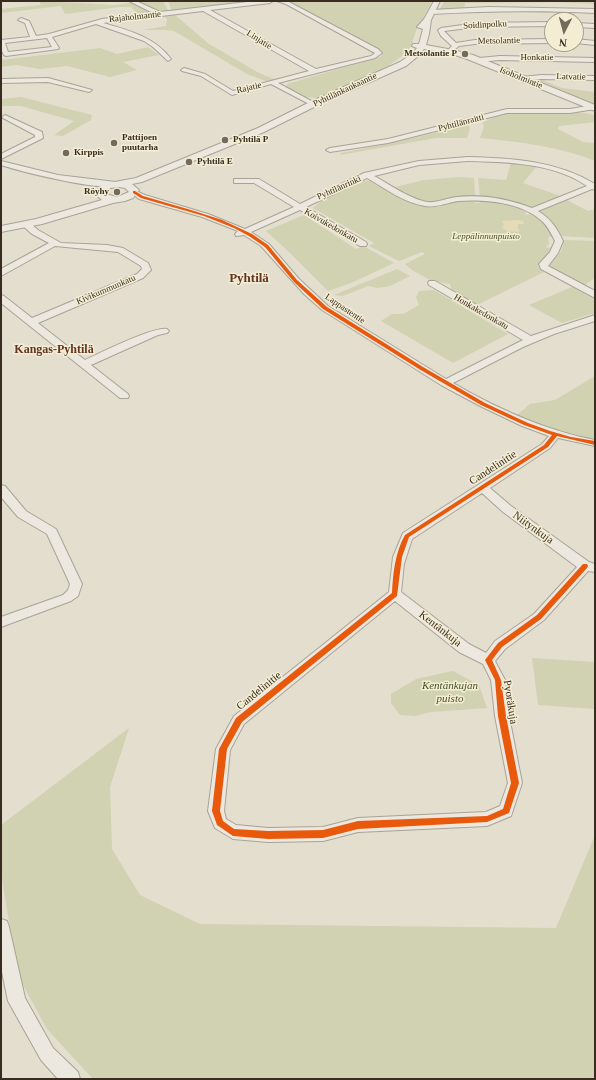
<!DOCTYPE html>
<meta charset="utf-8">
<style>
body{margin:0}
#map{position:relative;width:596px;height:1080px;overflow:hidden;background:#e3dece;font-family:"Times New Roman",serif}
canvas{display:block}
.frame{position:absolute;inset:0;border:2px solid #372c1f;pointer-events:none}
.north{position:absolute;left:544px;top:12px;width:40px;height:40px;box-sizing:border-box;background:#f4edd4;border:1px solid #a8a08c;border-radius:50%;rotate:186deg;font-size:11px;font-weight:700;line-height:16px;text-align:center;color:#372c1f}
.north::after{content:'';display:block;margin:auto;width:14px;height:18px;background:#736a5c;clip-path:polygon(50% 0,100% 100%,50% 72%,0 100%)}
</style>
<div id="map">
<canvas width="596" height="1080"></canvas>
<div class="frame"></div>
<div class="north">N</div>
</div>
<script>
const context = document.querySelector('canvas').getContext('2d');
context.lineJoin = 'round';
function fillPath(path, color) {
  context.fillStyle = color;
  context.fill(path, 'evenodd');
}
function strokePath(path, color, width, dash) {
  context.strokeStyle = color;
  context.lineWidth = width;
  context.lineCap = dash ? 'butt' : 'round';
  context.setLineDash(dash || []);
  context.stroke(path);
}
function write(font, color, halo, rows, align = 'center') {
  context.font = font + ' "Times New Roman",serif';
  context.lineWidth = 3;
  context.setLineDash([]);
  context.textBaseline = 'middle';
  context.strokeStyle = halo;
  context.fillStyle = color;
  for (const [text, x, y, turn = 0] of rows) {
    context.save();
    context.translate(x, y);
    context.rotate((+turn || 0) * Math.PI / 180);
    context.textAlign = isNaN(turn) ? turn : align;
    if (halo) context.strokeText(text, 0, 0);
    context.fillText(text, 0, 0);
    context.restore();
  }
}
fillPath(new Path2D(`
 M39,1L115,5L143,1H163L169,12L139,16L131,7H120L65,14L61,6L1,13V9L41,5Z
 M168,1H262L176,12L171,9Z
 M287,1H432L416,31L411,46L406,53L385,68L319,98L305,97L286,87L287,84L380,57L383,54L382,51Z
 M444,1H595V4L557,2L465,3L464,10L439,11Z
 M175,15L209,44L259,73L276,80L268,82L247,74L174,31L164,30H142L166,26L167,19L165,16Z
 M148,47L159,55L123,62L137,70L110,77L67,66L40,69L16,65L1,67V60L100,48L117,54Z
 M536,79L542,80L562,88L595,92V105Z
 M21,97L92,115L91,120L63,136L54,135L74,121L21,106H1V99Z
 M509,113C526,113 583,109 595,116V122L559,126L558,129L583,142L595,143V161C559,146 519,142 480,138L484,127L482,123L496,116Z
 M468,125L470,128L467,138H436L340,155L341,153L396,142Z
 M511,163L536,167L523,183L563,197L534,209L480,197L478,178L506,180Z
 M459,177L474,178L475,197L425,202L417,199L395,187L424,180Z
 M365,181H371C384,188 402,200 416,204C423,206 433,205 438,207L441,206L440,205L454,201L474,200L475,203H480L481,201C495,201 514,204 526,212L525,214L528,215L532,214C545,220 548,225 553,237H548L549,243L546,248L554,247C549,256 531,263 544,272L477,305L452,291L450,284L430,280L412,270L405,264L425,254L422,252L399,261L369,246L374,243L313,208L322,200Z
 M567,200L588,211L595,209V238L562,236L552,221L538,212Z
 M304,215L356,249L363,246L394,263L351,283L328,291L288,251L266,231Z
 M562,240L595,241V278L584,285L549,266C553,254 565,256 562,240Z
 M397,269L410,276L390,286L378,288L368,286L343,296L334,295Z
 M572,287L595,300V313L562,323L529,305Z
 M434,290L508,334L453,363L381,321L392,314H403L419,305L416,297L419,291Z
 M595,376V440L556,429L517,415L530,404L555,400Z
 M532,658L595,662V709L538,705Z
 M453,671L479,685L487,708L431,712L415,716L400,715L391,703V694L416,679Z
 M129,728L110,787L112,849L140,895L200,924L556,928L595,835V1079H93L47,1029L18,976L1,873V825Z`), '#d0d2b1');
fillPath(new Path2D(`
 M519,220L523,221L524,224H518V229L520,230L518,232L507,231L502,228L504,225L502,221Z`), '#e5dbb7');
const minor = new Path2D(`
 M129,1H136L160,12L256,1H273L270,3L210,10L316,69L371,56L375,53L286,4L277,1H287L378,49L382,53L375,58L278,83L315,103V105L313,106L271,84L232,95L201,76L182,71L181,70L184,68L205,74L233,91L309,71L203,11L103,23C128,30 155,37 171,59L168,61L153,47L144,41L96,24L52,37L59,48L58,49L6,56L4,55L1,49V40L30,37L25,23L18,20L21,18L29,21L36,36L49,34L102,19L153,13ZM47,38L52,47L8,52L5,43Z
 M489,7L595,9V13C540,10 486,11 431,14L428,12L431,10Z
 M552,22V26L477,27L444,31L456,43L475,40L552,39V43L475,44L459,46L450,53L447,51L452,46L441,36L438,30L441,28L477,23Z
 M576,23L595,24V28L576,27Z
 M576,39L595,41V45L576,43Z
 M500,56L595,58V62L500,60L479,62L476,60L479,58Z
 M541,75L595,76V80L541,79L523,81L520,79L523,77Z
 M48,78L92,90L89,92L48,82L1,83V79Z
 M593,105H595V109L570,113H507L388,143L330,152L326,150L330,148L388,139L507,109H570Z
 M5,115L42,132L43,138L1,159V154L35,137V135L3,118L2,117Z
 M468,157C512,158 557,161 595,184V190L592,189L538,211C551,219 557,228 563,241L558,253L548,266L595,291V298L541,269L539,264L550,252L555,241C551,233 548,227 542,221C521,202 484,199 458,201C446,203 436,208 425,206C404,203 385,188 367,178L306,207L366,242L367,244L366,246H360L300,210L251,232L269,244L299,279L328,306L446,379L523,340L429,285L428,283L429,281H435L531,336L595,315V321L554,334L523,347L453,383C498,409 544,430 595,440V446L558,438L550,448L490,488L511,506L589,562L595,564V572L588,571L544,620L505,649L495,661L505,680L509,716L522,783L511,816L487,826L358,832L323,841L268,842L233,839L215,828L208,811L216,749L234,716L389,592L393,557L403,533L542,444L549,436L522,426L480,406L441,385L346,325L322,310L304,294L261,246L244,235L236,236L235,234L238,231L202,217L139,199L130,192L134,190L145,195L208,214L245,229L294,207L254,183H234V179H259L300,204L364,173L419,161ZM468,161C507,162 554,163 587,186L532,208C509,199 482,194 457,197C447,198 437,203 427,202C410,199 389,184 374,176L419,165ZM482,493L503,512L577,567L534,614L495,641L486,653L469,644L401,592L404,564L412,539ZM395,601L459,652L483,664L491,680L495,716L508,783L500,806L486,812L358,818L323,827L268,828L236,825L226,819L224,811L230,750L244,724Z
 M1,161L58,175L116,182L120,184C108,194 19,171 1,165Z
 M23,222H29L38,230L61,243L107,245L123,248L148,263L151,270L143,278L38,323L85,360C100,353 154,326 167,329L169,331L167,333L158,335L91,365L128,394L129,396L128,398H120L1,303V295L4,296L32,318L137,274L142,269L141,266L118,252L55,246L1,276V269L49,243L32,234L23,226Z
 M1,485L5,486L26,511L56,529L82,584L78,596L71,601L1,627V617L63,595L68,590L70,584L47,534L18,517L1,497Z
 M1,919L7,921L9,927L25,998L53,1048L78,1072L80,1079H58L41,1060L8,1001L1,967Z`);
const tertiary = new Path2D(`
 M434,1H440L431,20L429,34L426,45L453,50L473,55L595,105V111L467,59L452,54L424,49L417,57L406,66L316,106L264,132L142,182L132,184L139,190L133,198L125,201L113,203L42,224L1,232V226L36,219L102,200L96,195V191L104,184L136,178L258,128L310,102L400,62L412,54L417,48L412,46L413,44H419L423,29L417,27L424,19ZM119,187L125,188L129,192L117,197L106,194L110,188Z`);
strokePath(minor, '#a8a397', 2);
strokePath(tertiary, '#a8a397', 2);
fillPath(minor, '#ece8df');
fillPath(tertiary, '#ece8df');
fillPath(new Path2D(`
 M133,191H135L143,196L191,210L222,220L252,234L268,245L297,280L327,307L423,367L485,403L528,423L550,431L571,437L595,441V445L557,436L548,447L409,537L402,557L397,596L242,722L227,749L220,811L223,821L234,829L268,831L323,830L358,821L487,816L503,809L511,783L498,716L495,680L485,660L498,643L537,615L583,564H587L588,566L587,568L541,619L502,647L492,660L501,680L506,716L519,783L509,813L487,822L358,829L323,838L268,839L233,836L217,825L212,811L219,749L236,718L392,593C393,573 395,553 405,535L544,445L552,435L524,425L481,405L419,369L323,309L294,282L265,247L249,236L234,228L204,216L141,198L133,193Z`), '#e8590c');
for (const [x, y, r, color] of [
 [465,54,4,"#736a5c"],
 [225,140,4,"#736a5c"],
 [114,143,4,"#736a5c"],
 [66,153,4,"#736a5c"],
 [189,162,4,"#736a5c"],
 [117,192,4,"#736a5c"]
]) {
  const dot = new Path2D();
  dot.arc(x, y, r, 0, 2 * Math.PI);
  context.fillStyle = color;
  context.fill(dot);
  strokePath(dot, '#f4edd4', 1.5);
}
write('9px', '#372c1f', '#f4edd4', [
 ["Rajaholmantie",135,17,-6],
 ["Soidinpolku",485,25,-3],
 ["Linjatie",259,40,32],
 ["Metsolantie",499,41,-1],
 ["Honkatie",537,58],
 ["Latvatie",571,77,1],
 ["Isoholmintie",521,78,22],
 ["Rajatie",249,88,-14],
 ["Pyhtilänkankaantie",345,90,-25],
 ["Pyhtilänraitti",461,123,-15],
 ["Pyhtilänrinki",339,188,-24],
 ["Koivukedonkatu",331,226,30],
 ["Kivikummunkatu",106,290,-23],
 ["Lappastentie",345,309,34],
 ["Honkakedonkatu",481,312,30]
]);
write('bold 9px', '#372c1f', '#f4edd4', [
 ["Metsolantie P",457,54,"right"],
 ["Pattijoen",122,138],
 ["puutarha",122,148],
 ["Pyhtilä P",233,140],
 ["Kirppis",74,153],
 ["Pyhtilä E",197,162],
 ["Röyhy",109,192,"right"]
], 'left');
write('italic 9px', '#445227', '#f4edd4', [
 ["Leppälinnunpuisto",486,237]
]);
write('11px', '#372c1f', '#f4edd4', [
 ["Candelinitie",493,468,-33],
 ["Niitynkuja",533,528,36],
 ["Kentänkuja",440,629,38],
 ["Candelinitie",259,691,-39],
 ["Pyoräkuja",510,702,81]
]);
write('italic 11px', '#445227', '#f4edd4', [
 ["Kentänkujan",450,686],
 ["puisto",450,699]
]);
write('bold 12px', '#613321', '#f4edd4', [
 ["Kangas-Pyhtilä",54,350]
]);
write('bold 13px', '#613321', '#f4edd4', [
 ["Pyhtilä",249,279]
]);
</script>
